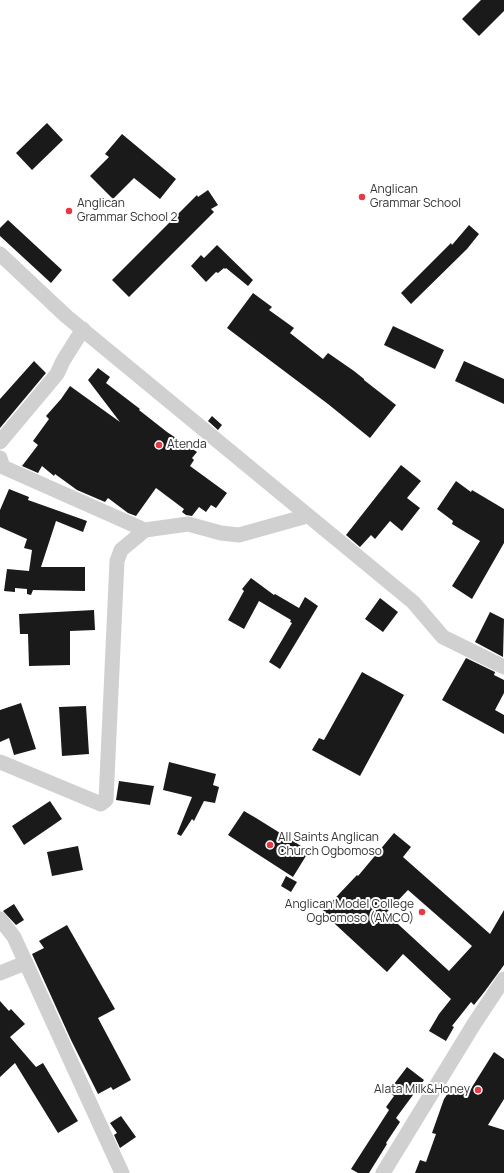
<!DOCTYPE html>
<style>
body{margin:0}
canvas{display:block;background:#fff}
</style>
<canvas width="504" height="1173"></canvas>
<script>
const context = document.querySelector('canvas').getContext('2d');
context.lineJoin = 'round';
function fillPath(path, color) {
  context.fillStyle = color;
  context.fill(path, 'evenodd');
}
function strokePath(path, color, width, dash) {
  context.strokeStyle = color;
  context.lineWidth = width;
  context.lineCap = dash ? 'butt' : 'round';
  context.setLineDash(dash || []);
  context.stroke(path);
}
function write(font, color, halo, rows, align = 'center') {
  context.font = font + ' Manrope,sans-serif';
  context.lineWidth = 4;
  context.setLineDash([]);
  context.textBaseline = 'middle';
  context.strokeStyle = halo;
  context.fillStyle = color;
  for (const [text, x, y, turn = 0] of rows) {
    context.save();
    context.translate(x, y);
    context.rotate((+turn || 0) * Math.PI / 180);
    context.textAlign = isNaN(turn) ? turn : align;
    if (halo) context.strokeText(text, 0, 0);
    context.fillText(text, 0, 0);
    context.restore();
  }
}
fillPath(new Path2D(`
 M481,0H504V11L479,36L462,19Z
 M47,123L63,140L32,170L16,153Z
 M122,134L176,179L160,199L134,178L113,199L90,176L109,157L105,154Z
 M208,190L218,205L211,209L214,212L129,297L112,280L197,195L198,197Z
 M8,220L62,270L51,283L0,236V228Z
 M469,225L479,234L467,249L411,304L401,293L451,243L452,245Z
 M217,245L253,280L248,286L226,268L225,269L224,268L218,273L216,272L206,282L191,266L201,255L204,258Z
 M253,293L272,307L269,310L294,328L290,333L323,359L328,353L354,371L364,379V380L396,405L370,438L328,404L227,328Z
 M393,326L444,350L435,369L384,345Z
 M34,361L46,373L0,428V399Z
 M464,361L504,379V404L455,381Z
 M98,368L110,377L106,383L140,409L139,410L167,432L197,452L192,458L194,460L190,466L227,493L216,508L211,505L206,512L199,507L192,516L186,515L182,512L184,509L156,488L136,516L128,513L108,498L105,502L77,490L55,474L54,476L42,466L38,473L22,466L38,445L33,441L49,419L46,416L61,399L70,386L120,422L88,380Z
 M212,416L222,425L218,430L208,421Z
 M401,465L421,481L407,498L420,508L402,531L390,521L375,539L371,535L360,547L346,535Z
 M456,481L471,492L472,490L504,509V543L472,599L452,586L480,541L452,524L453,521L437,509Z
 M9,489L29,497L28,500L87,521L83,532L56,521L41,567H85V591L33,590L31,595L27,594V589L15,588V592L4,591L7,569L29,571L32,550L24,548L27,539L0,527V510Z
 M251,578L274,595L275,594L299,608L305,597L318,606L280,669L269,662L292,623L290,622L291,620L259,601L244,629L228,620L244,591L242,589Z
 M380,598L398,612L383,632L365,619Z
 M94,610L95,630L70,631V665L29,666L28,634H20L19,614Z
 M490,612L504,619L503,657L475,642Z
 M466,658L495,672L494,675L504,680V693L495,710L504,715V734L442,700Z
 M362,672L404,695L360,776L312,750L319,738L324,740Z
 M21,703L36,749L14,755L9,738L0,742V710Z
 M86,706L89,754L62,756L59,707Z
 M169,762L216,774L213,785L219,787L215,803L204,801L194,821L192,819L181,836L177,834L192,797L163,790Z
 M119,781L154,786L150,805L116,800Z
 M50,801L62,819L24,845L12,826Z
 M244,811L256,818L309,851L293,877L228,835Z
 M394,833L411,847L403,857L490,934L504,910V965L485,991L474,1005L471,1002L452,1026L454,1027L446,1041L429,1031L439,1014L451,999L403,954L387,972L322,912L357,875L358,876ZM408,890L472,946L449,971L386,913Z
 M78,846L83,870L52,876L47,852Z
 M286,876L297,882L291,892L281,886Z
 M14,904L24,920L16,925L3,911Z
 M67,925L115,1009L98,1018L131,1080L113,1090L111,1087L98,1094L71,1040L32,954L44,948L39,941Z
 M0,1001L9,1011L11,1009L25,1024L10,1037L36,1067L43,1063L78,1121L58,1133L15,1063L0,1077Z
 M494,1052L504,1059V1099L488,1125L504,1130V1173H415L420,1160L426,1162L436,1134L432,1133L444,1099L453,1086L467,1095Z
 M407,1067L424,1080L396,1118L400,1122L386,1143L387,1144L369,1173H358L351,1169L389,1110L386,1107L394,1096L388,1092Z
 M121,1116L136,1137L120,1148L114,1135L117,1133L110,1123Z`), '#1a1a1a');
strokePath(new Path2D(`
 M0,254L66,316L413,602L443,637L504,667
 M0,442L57,374L63,361L83,329
 M0,458L3,467L145,530
 M0,762L101,804L106,800L117,561L121,550L145,530L188,524L221,533L239,535L307,516
 M0,919L14,937L122,1173
 M0,973L25,963
 M383,1173L474,1024L504,979`), '#d0d0d0', 15);
for (const [x, y, r, color] of [
 [362,197,4,"#e63946"],
 [69,211,4,"#e63946"],
 [159,445,4,"#e63946"],
 [270,845,4,"#e63946"],
 [422,912,4,"#e63946"],
 [478,1090,4,"#e63946"]
]) {
  const dot = new Path2D();
  dot.arc(x, y, r, 0, 2 * Math.PI);
  context.fillStyle = color;
  context.fill(dot);
  strokePath(dot, '#fff', 1.5);
}
write('12px', '#333', '#fff', [
 ["Anglican",370,190],
 ["Grammar School",370,204],
 ["Anglican",77,204],
 ["Grammar School 2",77,218],
 ["Atenda",167,445],
 ["All Saints Anglican",278,838],
 ["Church Ogbomoso",278,852],
 ["Anglican Model College",414,905,"right"],
 ["Ogbomoso (AMCO)",414,919,"right"],
 ["Alata Milk&Honey",470,1090,"right"]
], 'left');
</script>
